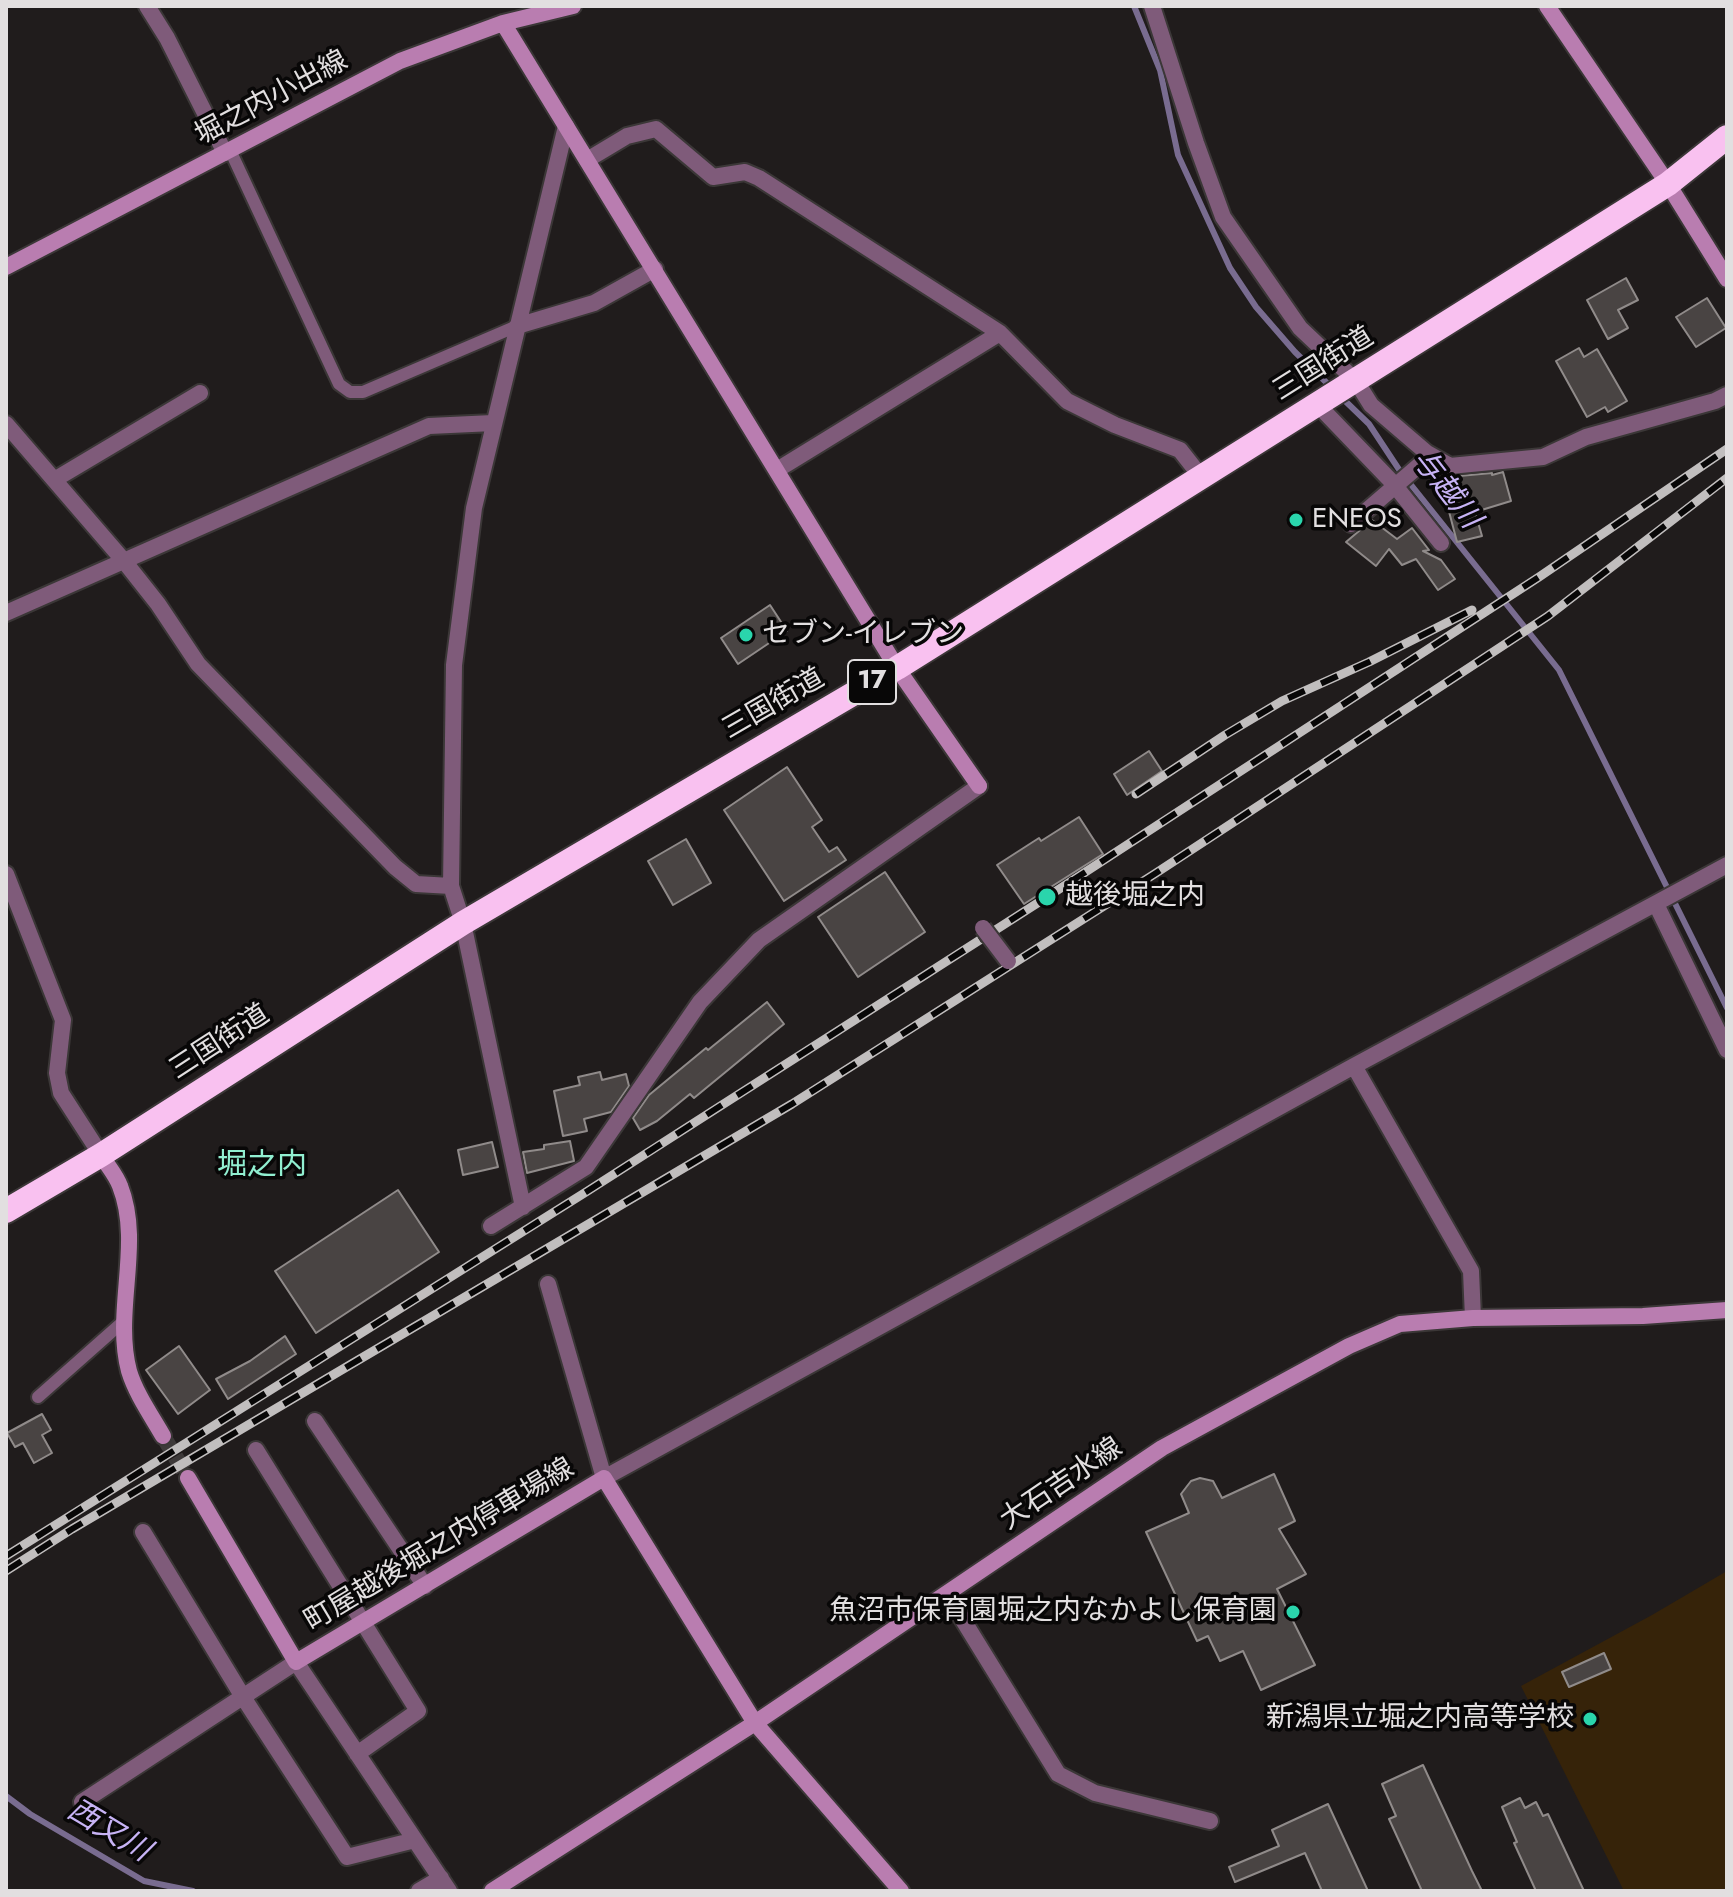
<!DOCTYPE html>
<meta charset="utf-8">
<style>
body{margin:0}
#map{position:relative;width:1733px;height:1897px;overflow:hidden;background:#201c1c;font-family:Jost,sans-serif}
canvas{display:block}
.frame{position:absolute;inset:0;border:8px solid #e2dfe0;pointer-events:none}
</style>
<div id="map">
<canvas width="1733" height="1897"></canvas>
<div class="frame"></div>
</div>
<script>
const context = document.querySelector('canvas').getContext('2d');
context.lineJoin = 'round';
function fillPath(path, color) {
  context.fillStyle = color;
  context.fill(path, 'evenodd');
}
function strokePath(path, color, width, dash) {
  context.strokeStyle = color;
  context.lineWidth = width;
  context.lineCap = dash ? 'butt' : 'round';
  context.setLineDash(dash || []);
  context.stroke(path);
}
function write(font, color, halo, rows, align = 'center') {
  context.font = font + ' Jost,"Noto Sans JP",sans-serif';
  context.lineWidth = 7;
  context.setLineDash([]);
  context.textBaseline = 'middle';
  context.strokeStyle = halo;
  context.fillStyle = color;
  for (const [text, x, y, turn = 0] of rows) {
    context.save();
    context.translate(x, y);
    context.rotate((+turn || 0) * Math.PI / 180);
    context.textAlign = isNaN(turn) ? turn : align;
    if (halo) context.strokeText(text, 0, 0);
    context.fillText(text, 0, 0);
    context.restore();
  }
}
fillPath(new Path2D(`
 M1727,1571V1891H1624L1521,1686L1652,1615Z`), '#362309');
strokePath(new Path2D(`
 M1134,6L1160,70L1178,155L1230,268L1256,307L1295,352L1332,388
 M1340,396L1369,424L1400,471L1559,670L1727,1008
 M6,1796L30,1814L144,1881L193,1891`), '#796c90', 6);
const building = new Path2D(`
 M1626,278L1638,300L1618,310L1628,328L1608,339L1587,300Z
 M1707,298L1726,328L1696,347L1676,317Z
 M1579,348L1584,357L1597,349L1627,401L1608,412L1605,407L1587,417L1556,361Z
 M1503,472L1511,501L1475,512L1482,536L1457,542L1441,481L1459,476L1492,473V475Z
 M1372,520L1397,539L1412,528L1429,550L1423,551L1441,560L1455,579L1438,590L1416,559L1402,565L1389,549L1376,566L1346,542Z
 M770,605L787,631L738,664L721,638Z
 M1149,751L1162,771L1127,795L1114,774Z
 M787,767L822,820L812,827L829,852L837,847L846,860L784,901L724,810Z
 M1079,817L1103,854L1024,904L997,865L1039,838L1041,841Z
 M686,839L711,883L673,905L648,861Z
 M885,872L925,932L858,977L818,917Z
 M767,1002L784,1024L694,1098L690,1094L657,1121L640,1130L633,1118L649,1095L706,1048L708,1050Z
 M600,1072L602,1080L626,1074L629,1086L611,1112L584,1119L587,1131L563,1136L554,1091L580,1085L578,1077Z
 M570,1141L574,1161L527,1173L523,1152L544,1149V1145Z
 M492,1142L498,1167L463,1175L458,1150Z
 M398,1190L439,1252L316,1333L275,1271Z
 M285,1336L296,1354L228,1399L216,1379L250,1361Z
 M179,1346L210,1390L178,1414L146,1370Z
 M42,1414L51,1430L42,1435L52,1453L34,1463L23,1443L15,1447L7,1433Z
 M1274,1474L1295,1521L1279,1529L1306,1574L1277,1589L1315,1665L1261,1690L1243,1651L1220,1661L1208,1636L1197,1641L1146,1532L1189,1513L1181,1494L1191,1481L1200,1478L1213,1481L1222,1498Z
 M1604,1653L1611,1669L1569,1687L1562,1672Z
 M1423,1765L1472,1871L1482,1891H1422L1389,1819L1396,1816L1382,1784Z
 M1520,1798L1525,1808L1536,1802L1543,1816L1548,1814L1584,1891H1536L1514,1843L1517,1842L1502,1807Z
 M1328,1804L1368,1891H1322L1305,1853L1235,1882L1229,1867L1279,1846L1272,1830Z`);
fillPath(building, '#494443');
strokePath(building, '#908b8a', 2);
strokePath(new Path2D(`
 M163,1436L188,1478`), '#3d3939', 16, [16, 8]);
const lane = new Path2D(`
 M230,150L339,384L350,392H363L517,326
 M38,1397L125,1320`);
const street = new Path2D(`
 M147,6L167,38L225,153
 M1152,6L1196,143L1223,217L1300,328L1356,381L1371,405L1427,453L1450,466L1543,457L1586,437L1715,401L1727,395
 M587,160L627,136L656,129L713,177L745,172L759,178L1000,333L1067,401L1115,425L1180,450L1202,478
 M517,326L594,303L655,269
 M1318,405L1392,482L1441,543
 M6,424L124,561L158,604L198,664L395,867L416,884L451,886
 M777,470L1000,333
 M54,480L200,393
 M1351,524L1430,456
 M6,613L429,426L493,423
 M6,874L63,1020L57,1073L61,1093L101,1155
 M1656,904L1727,1050
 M1354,1066L1471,1271L1473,1318
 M523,1207L463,923L451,886L454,665L474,508L566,126
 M491,1226L586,1167L700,1002L759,940L979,786
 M548,1284L604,1478L1354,1066L1727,865
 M315,1421L425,1586
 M256,1450L418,1711L357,1754
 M143,1532L243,1697L347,1857L415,1840
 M947,1594L1058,1774L1095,1793L1210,1821
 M82,1802L296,1662L449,1891
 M419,1891L441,1878`);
const secondary = new Path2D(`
 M1547,6L1668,184L1727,279
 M503,23L897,668L979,786
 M6,267L400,61L503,23L573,6
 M101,1155C107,1165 116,1175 120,1186C143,1244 113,1311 129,1371C136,1394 151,1415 163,1436
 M188,1478L296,1662L604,1478L755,1723L901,1891
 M492,1891L755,1723L1162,1448L1349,1346L1400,1324L1473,1318L1643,1316L1727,1310`);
const highway = new Path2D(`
 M6,1211L101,1155L463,923L897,668L1668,184L1727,137`);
strokePath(lane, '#3b3737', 16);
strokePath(street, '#3b3737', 20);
strokePath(secondary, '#3b3737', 20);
strokePath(highway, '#3b3737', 28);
strokePath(lane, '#7f5b7a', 12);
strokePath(street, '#7f5b7a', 16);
strokePath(secondary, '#b97db0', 16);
strokePath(highway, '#f9c1f0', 24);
const rail = new Path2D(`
 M1136,794L1225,735L1282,701L1369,662L1472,610
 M6,1556L586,1192L1047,897L1539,577L1727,449
 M6,1571L72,1529L792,1104L1156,873L1548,616L1727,478`);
strokePath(rail, '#c1bebe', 9);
strokePath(rail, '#080707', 6, [18]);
const streetBridge = new Path2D(`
 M983,928L1008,961`);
strokePath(streetBridge, '#3b3737', 20, []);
strokePath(streetBridge, '#7f5b7a', 16);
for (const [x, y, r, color] of [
 [1296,520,8,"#2ad5ac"],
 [746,635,8,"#2ad5ac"],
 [1047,897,10,"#2ad5ac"],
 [1293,1612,8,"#2ad5ac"],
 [1590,1719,8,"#2ad5ac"]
]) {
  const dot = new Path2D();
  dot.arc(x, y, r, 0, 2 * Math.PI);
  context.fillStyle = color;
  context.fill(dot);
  strokePath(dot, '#080707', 3);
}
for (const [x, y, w] of [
 [872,682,48]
]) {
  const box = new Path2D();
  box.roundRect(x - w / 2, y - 22, w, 44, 6);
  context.fillStyle = '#080707';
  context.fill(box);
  strokePath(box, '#e2dfe0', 2);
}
write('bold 26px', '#e2dfe0', null, [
 ["17",872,682]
]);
write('28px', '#e2dfe0', '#080707', [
 ["堀之内小出線",272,99,-28],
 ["三国街道",1324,365,-32],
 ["三国街道",774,705,-30],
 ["三国街道",220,1043,-33],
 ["大石吉水線",1062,1485,-34],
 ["町屋越後堀之内停車場線",440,1546,-31]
]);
write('28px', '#e2dfe0', '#080707', [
 ["ENEOS",1312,520],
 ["セブン-イレブン",762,635],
 ["越後堀之内",1065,897],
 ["魚沼市保育園堀之内なかよし保育園",1277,1612,"right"],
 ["新潟県立堀之内高等学校",1574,1719,"right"]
], 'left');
write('italic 30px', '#c7b3f5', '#080707', [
 ["与越川",1445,490,52],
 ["西又川",108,1832,31]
]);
write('30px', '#91efd1', '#080707', [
 ["堀之内",262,1167]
]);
</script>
